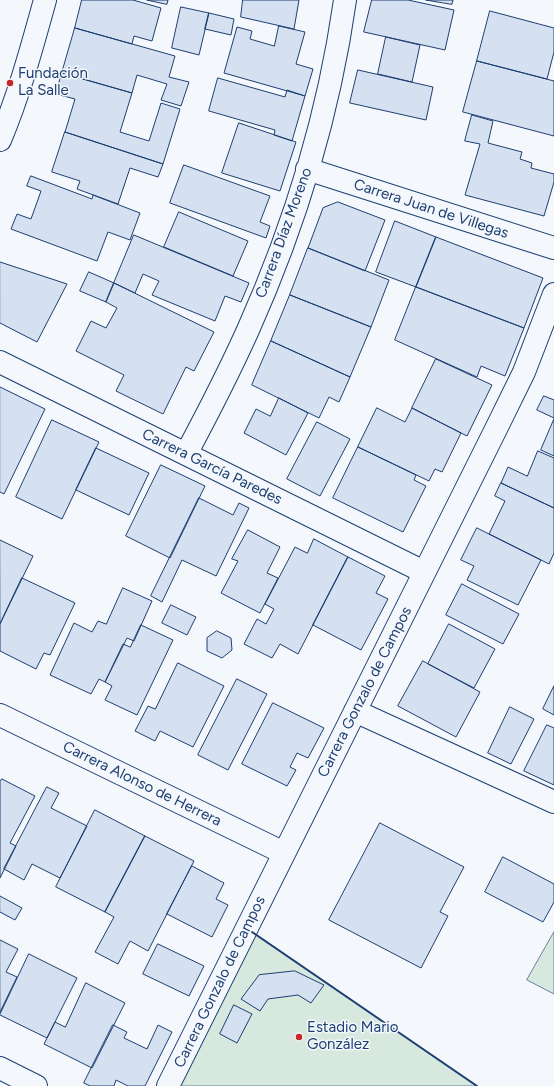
<!DOCTYPE html>
<meta charset="utf-8">
<style>
body{margin:0}
canvas{display:block;background:#f4f7fb}
</style>
<canvas width="554" height="1086"></canvas>
<script>
const context = document.querySelector('canvas').getContext('2d');
context.lineJoin = 'round';
function fillPath(path, color) {
  context.fillStyle = color;
  context.fill(path, 'evenodd');
}
function strokePath(path, color, width, dash) {
  context.strokeStyle = color;
  context.lineWidth = width;
  context.lineCap = dash ? 'butt' : 'round';
  context.setLineDash(dash || []);
  context.stroke(path);
}
function write(font, color, halo, rows, align = 'center') {
  context.font = font + ' Figtree,sans-serif';
  context.lineWidth = 3;
  context.setLineDash([]);
  context.textBaseline = 'middle';
  context.strokeStyle = halo;
  context.fillStyle = color;
  for (const [text, x, y, turn = 0] of rows) {
    context.save();
    context.translate(x, y);
    context.rotate((+turn || 0) * Math.PI / 180);
    context.textAlign = isNaN(turn) ? turn : align;
    if (halo) context.strokeText(text, 0, 0);
    context.fillText(text, 0, 0);
    context.restore();
  }
}
const green = new Path2D(`
 M247,928L477,1086H168Z
 M554,932V994L527,980Z`);
fillPath(green, '#d7e8df');
strokePath(green, '#687fa3', 1);
const building = new Path2D(`
 M82,0H133L161,8L152,41L134,36L132,44L75,28Z
 M147,0H168L167,4Z
 M243,0H299L294,29L241,17Z
 M372,0H408L454,10L445,50L364,32Z
 M426,0H453L452,4Z
 M181,7L209,13L199,55L172,48Z
 M490,11L554,28V52L547,79L477,61Z
 M209,13L234,19L231,35L205,29Z
 M279,26L305,32L296,64L313,69L305,96L224,73L237,27L252,31L250,39L274,46Z
 M75,28L175,56L169,77L189,82L181,106L161,100L167,84L137,75L132,93L62,73Z
 M386,37L420,45L412,82L378,74Z
 M477,61L554,81V136L463,112Z
 M358,70L433,87L426,120L350,103Z
 M62,73L132,93L120,132L149,141L161,103L180,109L163,164L65,132L75,99L56,94Z
 M218,78L285,97L287,90L305,96L292,141L274,135L275,130L209,111Z
 M472,115L493,121L488,143L522,152L520,159L532,163L531,168L554,174V182L544,216L465,195L480,144L465,141Z
 M239,123L296,142L280,191L222,173Z
 M65,132L163,164L158,177L130,168L118,204L77,189L80,181L52,172Z
 M184,165L270,196L260,222L270,226L266,238L170,203Z
 M31,176L92,199L93,195L140,213L130,240L108,232L97,261L11,229L17,214L31,219L41,191L27,186Z
 M338,202L385,220L365,271L308,248L323,208Z
 M179,212L248,241L233,276L164,247Z
 M395,221L436,237L416,287L376,272Z
 M134,235L249,283L241,302L225,296L215,321L152,295L159,281L143,274L135,293L114,283Z
 M436,237L543,278L524,328L416,287Z
 M308,248L389,280L371,327L290,295Z
 M0,262L67,284L37,342L0,323Z
 M89,272L114,283L106,302L80,291Z
 M114,283L214,332L194,371L186,367L163,414L116,391L124,375L76,351L91,321L106,328L117,308L106,302Z
 M416,287L524,328L505,376L481,366L477,377L395,340Z
 M290,295L371,327L350,377L271,341Z
 M271,341L350,377L339,402L329,397L319,418L252,385Z
 M436,359L492,385L467,436L412,408Z
 M0,387L45,409L4,494L0,492Z
 M544,396L554,400V418L537,410Z
 M279,398L308,413L286,455L244,433L256,409L270,416Z
 M377,408L405,422L412,408L461,433L442,472L435,469L429,481L358,447Z
 M554,419V456L541,450Z
 M52,420L99,442L62,519L16,497Z
 M317,422L350,439L320,496L287,479Z
 M358,447L416,475L414,480L426,486L403,532L333,498Z
 M96,448L149,473L129,515L76,490Z
 M538,451L554,458V508L501,483L508,467L527,476Z
 M161,465L205,486L170,558L126,536Z
 M501,483L554,508V553L549,564L489,534L505,501L495,496Z
 M199,498L233,515L239,503L249,508L216,576L182,560L162,602L151,596Z
 M477,528L541,560L518,605L467,580L474,566L461,560Z
 M248,530L280,547L267,573L278,578L260,613L221,593L238,561L232,559Z
 M314,539L348,557L298,654L280,644L272,658L244,644L257,619L266,624L274,609L265,604L295,547L307,553Z
 M0,540L33,556L0,624Z
 M348,557L385,576L376,593L388,599L361,650L313,625Z
 M22,578L75,603L50,655L44,653L36,669L0,651V624Z
 M462,584L519,614L503,644L446,615Z
 M123,588L152,601L134,641L127,638L105,682L99,679L91,694L50,675L74,623L92,632L98,621L106,624Z
 M171,605L196,617L187,635L162,623Z
 M449,624L495,649L474,688L428,664Z
 M141,625L173,640L137,715L105,700L112,686L105,682L123,644L130,647Z
 M217,631L231,638L232,650L222,658L207,651V638Z
 M423,661L480,692L456,737L398,706Z
 M178,663L224,686L193,747L160,731L155,741L135,731L148,706L155,709Z
 M237,679L267,694L228,770L198,755Z
 M554,686V715L543,709Z
 M273,703L324,728L308,758L297,753L290,767L296,770L287,786L242,764Z
 M510,707L534,719L511,764L488,753Z
 M547,725L554,728V785L524,771Z
 M2,779L35,796L10,843L16,846L0,878V782Z
 M47,787L59,793L51,808L87,826L60,878L32,864L24,880L4,869Z
 M95,810L145,836L105,912L56,887Z
 M380,823L464,867L440,912L448,916L421,968L329,920Z
 M145,836L194,861L148,951L130,941L118,964L95,952L114,917L105,912Z
 M503,857L554,884V902L543,922L485,892Z
 M192,866L224,883L216,899L228,905L212,937L167,914Z
 M0,896L22,908L15,920L0,912Z
 M0,940L18,949L6,972L17,977L0,1012Z
 M158,944L204,966L189,996L143,974Z
 M29,954L77,978L47,1038L0,1015Z
 M295,971L324,985L311,1003L298,995L268,999L260,1011L241,999L259,975Z
 M86,983L125,1003L92,1068L44,1044L55,1022L65,1027Z
 M234,1005L252,1014L237,1043L220,1034Z
 M113,1025L127,1032L124,1038L147,1049L158,1025L172,1032L145,1086H128L116,1080L114,1086H90L84,1083Z`);
fillPath(building, '#d5e0f0');
strokePath(building, '#1d3f73', 1);
const street = new Path2D(`
 M0,140C19,95 32,47 45,0
 M307,169L554,248
 M0,362L424,572
 M186,454C208,413 229,372 248,330C295,225 329,113 345,0
 M355,711L554,802
 M0,715L284,853
 M0,1068L36,1086
 M168,1086L497,427L524,372L554,294`);
strokePath(street, '#1d3f73', 24);
strokePath(street, '#f4f7fb', 22);
strokePath(new Path2D(`
 M252,932L477,1086`), '#1d3f73', 2);
for (const [x, y, r, color] of [
 [10,83,4,"#c62828"],
 [299,1037,4,"#c62828"]
]) {
  const dot = new Path2D();
  dot.arc(x, y, r, 0, 2 * Math.PI);
  context.fillStyle = color;
  context.fill(dot);
  strokePath(dot, '#f4f7fb', 1.5);
}
write('15px', '#1d3f73', '#f4f7fb', [
 ["Fundación",18,74],
 ["La Salle",18,91],
 ["Estadio Mario",307,1028],
 ["González",307,1045]
], 'left');
write('15px', '#1d3f73', '#f4f7fb', [
 ["Carrera Juan de Villegas",431,209,18],
 ["Carrera Díaz Moreno",284,233,-70],
 ["Carrera García Paredes",212,467,26],
 ["Carrera Gonzalo de Campos",365,692,-63],
 ["Carrera Alonso de Herrera",142,784,26],
 ["Carrera Gonzalo de Campos",220,982,-64]
]);
</script>
